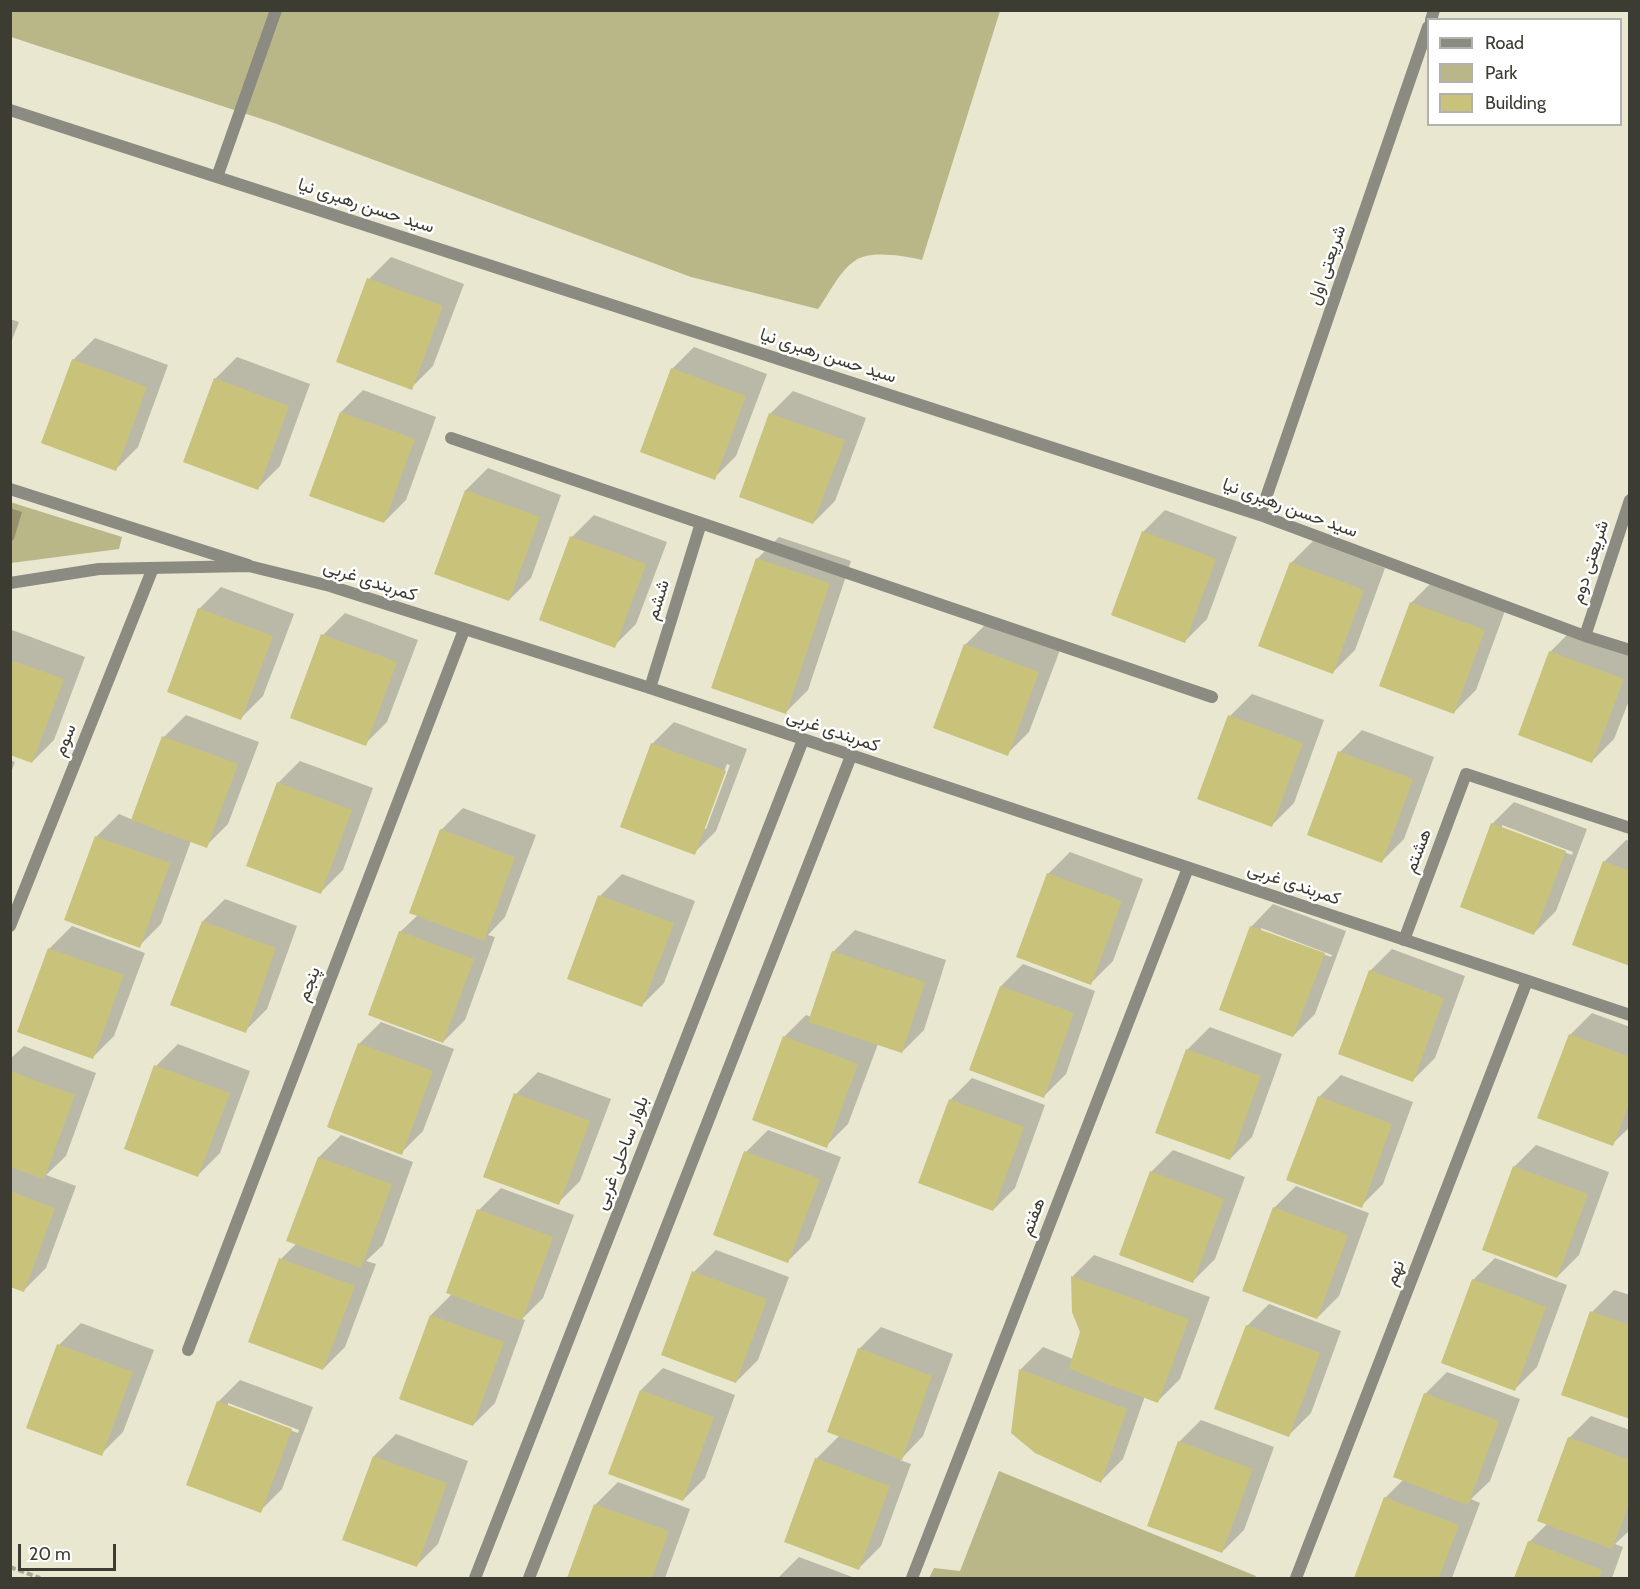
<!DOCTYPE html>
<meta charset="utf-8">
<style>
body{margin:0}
#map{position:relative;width:1640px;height:1589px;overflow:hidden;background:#e9e7d0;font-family:Cabin,sans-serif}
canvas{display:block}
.frame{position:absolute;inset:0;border:12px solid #3c3c32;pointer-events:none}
.legend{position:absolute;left:1427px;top:18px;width:195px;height:108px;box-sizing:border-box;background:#fff;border:2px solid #b1b1ad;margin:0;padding:8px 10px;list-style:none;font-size:18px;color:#3c3c32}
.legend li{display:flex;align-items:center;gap:12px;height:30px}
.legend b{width:30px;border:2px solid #b1b1ad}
.scale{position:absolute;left:18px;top:1544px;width:98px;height:27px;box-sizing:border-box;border:3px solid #3c3c32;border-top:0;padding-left:8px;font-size:18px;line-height:21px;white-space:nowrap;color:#3c3c32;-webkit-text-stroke:4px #fff;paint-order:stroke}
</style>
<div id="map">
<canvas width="1640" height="1589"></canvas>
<div class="frame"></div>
<ul class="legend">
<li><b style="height:8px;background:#8c8b82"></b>Road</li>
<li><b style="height:16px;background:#b9b688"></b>Park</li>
<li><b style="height:16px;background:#c8c27b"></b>Building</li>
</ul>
<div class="scale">20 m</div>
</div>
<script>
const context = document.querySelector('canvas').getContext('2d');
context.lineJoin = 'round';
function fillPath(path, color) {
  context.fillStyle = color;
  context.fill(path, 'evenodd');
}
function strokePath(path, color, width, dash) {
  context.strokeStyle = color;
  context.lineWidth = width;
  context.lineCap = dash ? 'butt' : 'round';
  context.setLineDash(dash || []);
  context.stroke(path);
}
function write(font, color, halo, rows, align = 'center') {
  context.font = font + ' Cabin,Vazirmatn,sans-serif';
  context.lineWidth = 5;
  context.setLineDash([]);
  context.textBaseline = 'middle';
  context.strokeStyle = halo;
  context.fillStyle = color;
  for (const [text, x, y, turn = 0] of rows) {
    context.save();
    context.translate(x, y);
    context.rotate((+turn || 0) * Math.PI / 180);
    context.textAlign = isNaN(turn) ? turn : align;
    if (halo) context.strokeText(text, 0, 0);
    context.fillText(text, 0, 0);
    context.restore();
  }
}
fillPath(new Path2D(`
 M11,10L1000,11L922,260C905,256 871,250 856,260C839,271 830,293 818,309L691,277L274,123L11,37Z
 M10,502L122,537L119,549L11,563Z
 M999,1471L1256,1576L1255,1578H929L934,1568L960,1571Z`), '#b9b688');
fillPath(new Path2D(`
 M391,257L464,284L433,366L411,388L369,279Z
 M10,319L19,322L10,345Z
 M95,338L168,365L138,447L116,469L73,360Z
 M694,347L767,374L736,456L714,478L672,369Z
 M237,357L310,384L280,466L258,488L215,379Z
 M363,390L436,417L406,500L384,522L311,495L341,412Z
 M793,391L866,418L835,501L813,523L741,496L771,413Z
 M488,468L561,495L531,578L509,600L436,573L466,490Z
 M10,508L22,512L14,539L10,543Z
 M1165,510L1237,537L1207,619L1185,641L1143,532Z
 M594,515L667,542L636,624L614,646L541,619L572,537Z
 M779,537L851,561L808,690L786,712L757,559Z
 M1313,541L1385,568L1355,650L1333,672L1291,563Z
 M1433,581L1506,608L1476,690L1454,712L1411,603Z
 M221,587L294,614L263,696L241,718L199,609Z
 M345,613L418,640L387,722L365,744L323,635Z
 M987,623L1060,650L1029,732L1007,754L965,645Z
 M12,630L85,657L54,740L32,762L10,754V632Z
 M1572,630L1630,651V698L1614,739L1592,761L1550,652Z
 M1252,694L1324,720L1294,803L1272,825L1199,798L1230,716Z
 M186,715L259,742L228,824L206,846L191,841L161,924L139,946L66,919L97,836L119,814L133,820L164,737Z
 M674,722L747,749L716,831L694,853L652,744ZM727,764L730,765L706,829H703Z
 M1362,730L1434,757L1404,839L1382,861L1340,752Z
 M10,760L15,762L10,775Z
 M300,761L373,788L343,870L321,892L278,783Z
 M1514,802L1587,829L1556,911L1534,933L1492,824ZM1502,825L1573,852L1572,855L1502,829Z
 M463,808L536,835L505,917L488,935L495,937L465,1020L443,1042L400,932L418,915L441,830Z
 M1626,840L1630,841V965L1604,862Z
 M1070,852L1143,879L1113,961L1091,983L1048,874Z
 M622,874L695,901L664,983L642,1005L600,896Z
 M225,899L297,926L267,1009L245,1031L203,921Z
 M1273,904L1346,931L1315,1014L1293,1036L1251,927ZM1261,928L1332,955L1331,957L1261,931Z
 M72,926L145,953L114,1036L92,1058L19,1031L50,948Z
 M855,930L946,960L924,1030L902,1052L878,1044L848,1124L826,1146L784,1037L806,1015L811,1017L833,952Z
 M1392,949L1465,976L1435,1058L1413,1080L1370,971Z
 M1023,964L1095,991L1066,1074L1044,1096L1001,986Z
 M1592,1013L1630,1027V1127L1612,1144L1570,1035Z
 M381,1022L454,1049L423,1131L401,1153L359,1044Z
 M1210,1027L1282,1054L1252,1137L1230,1159L1157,1132L1188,1049Z
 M178,1044L250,1071L220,1153L198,1175L156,1066Z
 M24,1046L96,1073L66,1156L46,1175L76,1186L46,1268L24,1290L10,1285V1059Z
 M538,1072L611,1099L580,1181L558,1203L485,1176L516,1094Z
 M1341,1075L1413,1102L1383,1184L1361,1206L1319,1097Z
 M972,1078L1045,1105L1015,1188L993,1210L950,1100Z
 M768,1130L841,1157L810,1239L788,1261L746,1152Z
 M341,1135L413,1162L383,1245L366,1261L376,1264L345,1347L323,1369L281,1259L297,1243L319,1157Z
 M1536,1145L1609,1172L1579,1255L1557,1277L1514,1167Z
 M1173,1150L1245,1177L1215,1259L1193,1281L1151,1172Z
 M1296,1186L1369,1213L1339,1296L1317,1318L1274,1208Z
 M501,1188L574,1215L543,1298L522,1319L525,1320L495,1403L473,1425L431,1315L452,1294L479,1210Z
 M716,1250L789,1277L758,1360L736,1382L694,1272Z
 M1094,1255L1210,1297L1180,1379L1158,1401L1145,1396L1123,1459L1101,1481L1012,1432L1021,1369L1043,1347L1073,1359L1082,1332L1073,1312V1276Z
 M1495,1258L1567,1285L1537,1367L1515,1389L1473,1280Z
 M1614,1290L1630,1295V1417L1592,1312Z
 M1269,1304L1341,1331L1311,1413L1289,1435L1247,1326Z
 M81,1323L154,1350L123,1432L101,1454L59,1345Z
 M881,1327L953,1354L923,1436L900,1460L911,1464L881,1546L859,1568L816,1459L840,1435L859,1349Z
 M663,1368L735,1395L705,1478L683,1500L641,1390Z
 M1447,1372L1520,1399L1490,1481L1471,1499L1480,1503L1452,1578H1355L1385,1498L1404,1479L1425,1394Z
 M240,1380L313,1407L282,1489L260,1511L218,1402ZM228,1403L299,1430L298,1433L228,1407Z
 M1591,1416L1630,1430V1530L1615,1544L1623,1547L1612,1578H1515L1529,1542L1547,1524L1569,1438Z
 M1201,1420L1274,1447L1244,1530L1222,1552L1179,1442Z
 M396,1434L468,1461L438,1544L416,1566L374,1456Z
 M618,1482L690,1509L665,1578H568L596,1504Z
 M799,1557L855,1578H778Z`), '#0003');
fillPath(new Path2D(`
 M367,278L443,306L412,390L336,362Z
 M72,359L147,387L116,471L41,443Z
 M671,368L746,396L715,480L640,452Z
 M214,378L289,406L258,490L183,462Z
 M340,412L415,439L384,523L309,496Z
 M769,413L845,440L813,524L739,497Z
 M465,490L540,517L509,601L434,574Z
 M1142,531L1216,559L1185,643L1111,615Z
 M570,536L646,564L615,648L539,620Z
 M756,558L830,583L786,714L711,688Z
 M1290,562L1364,590L1333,674L1258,646Z
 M1410,602L1485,630L1454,714L1379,686Z
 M198,608L273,636L241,720L167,692Z
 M321,634L397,662L366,746L290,718Z
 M964,644L1039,672L1008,756L933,728Z
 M1549,651L1624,679L1592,763L1518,735Z
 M10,660L64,679L32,763L10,755Z
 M1228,715L1303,743L1272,827L1197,799Z
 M162,736L238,764L207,848L131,820Z
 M651,743L726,771L695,855L620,827Z
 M1338,751L1413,779L1382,863L1307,835Z
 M277,782L352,810L321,894L246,866Z
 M1491,823L1566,851L1534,935L1460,907Z
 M440,829L515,857L484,941L409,913Z
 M95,836L170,863L140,948L64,920Z
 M1603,861L1630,871V966L1572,945Z
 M1047,873L1122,901L1091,985L1016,957Z
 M598,895L674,923L642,1007L567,979Z
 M202,921L276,948L246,1033L170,1005Z
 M1250,926L1325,953L1293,1037L1219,1010Z
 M399,931L474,959L443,1043L368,1015Z
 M48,948L124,975L93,1059L17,1032Z
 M832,951L925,982L902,1053L808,1022Z
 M1369,970L1444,998L1413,1082L1338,1054Z
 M1000,986L1074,1013L1044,1098L969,1070Z
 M1569,1034L1630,1057V1101L1613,1146L1537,1118Z
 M783,1036L858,1064L827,1148L752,1120Z
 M358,1043L433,1071L402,1155L327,1127Z
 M1186,1049L1261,1076L1230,1160L1155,1133Z
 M154,1065L230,1093L198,1177L124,1149Z
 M10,1071L75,1095L44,1179L10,1167Z
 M514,1093L590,1121L559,1205L483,1177Z
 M1318,1096L1392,1124L1362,1208L1286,1180Z
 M949,1099L1024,1127L993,1211L918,1183Z
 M744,1151L820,1179L788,1263L713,1235Z
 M318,1157L392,1184L361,1268L286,1241Z
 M1513,1166L1588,1194L1557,1278L1482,1250Z
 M1150,1171L1224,1199L1193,1283L1119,1255Z
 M10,1191L55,1208L24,1292L10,1287Z
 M1273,1207L1348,1235L1317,1319L1242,1291Z
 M477,1209L553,1237L522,1321L446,1293Z
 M279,1258L355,1286L323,1370L248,1342Z
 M692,1271L767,1299L736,1383L661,1355Z
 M1071,1276L1189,1319L1158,1403L1084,1375L1069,1368L1080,1332L1072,1312Z
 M1472,1279L1546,1307L1515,1391L1441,1363Z
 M1590,1311L1630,1325V1419L1561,1395Z
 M430,1315L504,1342L473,1426L399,1399Z
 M1246,1325L1320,1353L1289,1437L1214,1409Z
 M57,1344L133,1372L102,1456L26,1428Z
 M858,1348L932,1376L902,1460L827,1432Z
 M1019,1369L1127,1409L1101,1483L1035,1453L1011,1433Z
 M640,1390L714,1417L683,1501L608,1474Z
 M1424,1393L1499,1421L1468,1505L1393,1477Z
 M217,1401L292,1429L261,1513L186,1485Z
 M1568,1437L1630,1460V1502L1612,1549L1537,1521Z
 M1178,1441L1253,1469L1222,1553L1147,1526Z
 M373,1456L447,1483L417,1567L342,1540Z
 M815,1458L890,1486L859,1570L784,1542Z
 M1384,1497L1459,1525L1439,1578H1354Z
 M594,1504L669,1531L652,1578H567Z
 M1528,1541L1602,1570L1599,1578H1514Z`), '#c8c27b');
strokePath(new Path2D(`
 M10,1567L40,1578`), '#a8a694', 4, [6, 3]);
strokePath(new Path2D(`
 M1431,20L1434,10
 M10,110L1260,515L1585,636L1630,650
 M217,177L276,10
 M451,438L1212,697
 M10,489L248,565
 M1260,515L1428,27
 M1585,636L1630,500
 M650,688L701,523
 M10,926L153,568
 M1404,940L1466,774L1630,828
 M188,1350L464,630
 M912,1578L1188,868
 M1296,1578L1527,981`), '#8c8b82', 12);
strokePath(new Path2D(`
 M10,583L99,569L249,566L330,586L650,688L1630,1015
 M475,1578L803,740
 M529,1578L851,756`), '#8c8b82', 12);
write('18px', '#3c3c32', '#fff', [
 ["سید حسن رهبری نیا",366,206,18],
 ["شریعتی اول",1327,265,-71],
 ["سید حسن رهبری نیا",828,356,18],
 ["سید حسن رهبری نیا",1290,508,20],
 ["شریعتی دوم",1590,562,-72],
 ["کمربندی غربی",370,581,18],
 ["ششم",658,600,-73],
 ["کمربندی غربی",833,731,19],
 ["سوم",65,740,-68],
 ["هشتم",1418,851,-69],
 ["کمربندی غربی",1294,884,19],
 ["پنجم",309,984,-69],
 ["بلوار ساحلی غربی",622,1153,-69],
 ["هفتم",1033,1217,-69],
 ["نهم",1395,1273,-69]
]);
</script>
